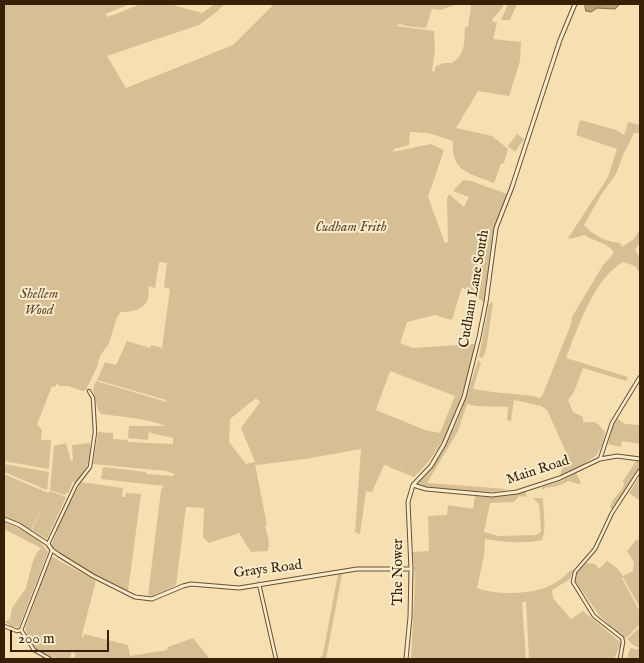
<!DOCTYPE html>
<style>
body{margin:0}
#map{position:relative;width:644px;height:663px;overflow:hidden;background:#f6e0b1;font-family:"IM FELL English",serif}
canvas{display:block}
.frame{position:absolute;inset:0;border:5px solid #372006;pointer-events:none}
.scale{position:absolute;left:10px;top:630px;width:99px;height:22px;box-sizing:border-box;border:2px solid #372006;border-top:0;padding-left:6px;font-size:15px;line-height:18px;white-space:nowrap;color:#372006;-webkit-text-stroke:4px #f9ebcc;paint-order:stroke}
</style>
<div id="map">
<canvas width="644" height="663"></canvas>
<div class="frame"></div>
<div class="scale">200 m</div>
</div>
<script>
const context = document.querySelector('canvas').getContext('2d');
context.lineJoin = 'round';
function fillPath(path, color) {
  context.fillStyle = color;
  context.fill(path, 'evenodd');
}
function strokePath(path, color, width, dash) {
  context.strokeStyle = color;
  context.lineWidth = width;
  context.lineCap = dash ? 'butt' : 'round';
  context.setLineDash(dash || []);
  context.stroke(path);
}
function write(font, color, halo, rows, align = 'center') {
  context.font = font + ' "IM FELL English",serif';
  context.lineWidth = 4;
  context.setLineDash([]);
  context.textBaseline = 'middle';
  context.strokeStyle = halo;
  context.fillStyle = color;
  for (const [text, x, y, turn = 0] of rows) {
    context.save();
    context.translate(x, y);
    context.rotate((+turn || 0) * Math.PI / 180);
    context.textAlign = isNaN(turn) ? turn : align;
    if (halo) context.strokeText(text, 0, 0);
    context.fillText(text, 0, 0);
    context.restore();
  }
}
fillPath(new Path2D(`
 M4,4H130L105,14L108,17L141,4H169L202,13L215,4H225L215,13L199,25L107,56L126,88L233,45L274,4H458L441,10L432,9L426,28L405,26L400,24L396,26L434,31L435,50L432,71L434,72L436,66L444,63H452C466,54 464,42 465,27H468L471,7L470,4H504C501,12 495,14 492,21L497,23L493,39L521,42L520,61L509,96L478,91L456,128L492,136L508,149L504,163L501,164L494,183C469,173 451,172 453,141L428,133L410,132L409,145L394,149V151L392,152L431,144L444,150L428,197L445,243L448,242L447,199L449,194L464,207L469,197L453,191L463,180L471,181L507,194L494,230L484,302L462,287L452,320L435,315L407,322L400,343L413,348L473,344L476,346C463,392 451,444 414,477L389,467L390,466L384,465L372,492L366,491L360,534L355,532L361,449L305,459L256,465L255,464L267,525L265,526L269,542L268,551L251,552L239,533L209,543L203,537L204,508L186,507L176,585L153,596L148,595L161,490L164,486L101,479L103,467L146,472V474L173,476L175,474L166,471L93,464L98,432L113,433V439L128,440V442L173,444V438L150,433L149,429L148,440L128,438L129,426H166C145,418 123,417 101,414L98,410L93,389L96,381L167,402L166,400L97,380L105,362L116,365L127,341L150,348L151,345L162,348L170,289L164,287L167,263L159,262L155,288L149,286C148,290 149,295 148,298C145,310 131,312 121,312L117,317L109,343L100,356L97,367L86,390L83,391L68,386H60L57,383L55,387L52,386L37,424L42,430L41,440H51L49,469L4,461ZM390,371L455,396L440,433L425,430L376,410ZM256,398L260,402L241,428L255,462L246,464L229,442L230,419Z
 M508,4H517L510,20H501Z
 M580,120L616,130L624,135L628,122L640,125V133H634L624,153L616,174L601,195L584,225C593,235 606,242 620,243L622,247L634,239L640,229V243L635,250L640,258V273L635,266L623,262C594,279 578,327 566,358L628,377L626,381L583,368L574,392L568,400L573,412L583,417V422C598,424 592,417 605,432L603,443L597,455L576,469L560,475L566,457L569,456L566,452L547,410L541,406L514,400L511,421L507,420L508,407L476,406L467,404L458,431L427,483L507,489C496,496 439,488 423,486L417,483C422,477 429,472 433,466C455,435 467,396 478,360L481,363L473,389C486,391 500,393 513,394C523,395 530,395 540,398L543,394L571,324L572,317L603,265L614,253C608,242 594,242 585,235L570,239L568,238L608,177L617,149L576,135Z
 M517,134L524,139L515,152L508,146Z
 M493,302L487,345L483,358L479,357L489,304Z
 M617,418L625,424L640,425V444L622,441L621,447L608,444L613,425Z
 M66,443L71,461L73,460L72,445L90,443C91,464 87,467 75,483L73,481L69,492L64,495L50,490L54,446Z
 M636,461H640V466L613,509L610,508C612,498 620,494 624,485L623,481Z
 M4,464L49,472L47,490L4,472Z
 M576,473L581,483L579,484L568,481C557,489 549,485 542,490V487L562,481Z
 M4,474L48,493L50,491L66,497L47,539L32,530L44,503L31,530L4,516Z
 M640,476V498L639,500L629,493Z
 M81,482L123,488L122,497H125L126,493L141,494L128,591L91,573L53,549L52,544L64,512Z
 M525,491L527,497L519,496L514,502L490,503L484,532L498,536L537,535L541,531L539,504L533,498H543C543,510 547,530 542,540C524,544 503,542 485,539L484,556L477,588C496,595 530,595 549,586C557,583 565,576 571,570L573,571L570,579L552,590L553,598L571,619L583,611L619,641L621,644L614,659H529L526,601L522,603L526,659H411L415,583L413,552L429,551L428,516L447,515L448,505L473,509L475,496C492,497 510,498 525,491Z
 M4,522C19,528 40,538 48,552L19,627H12L5,622L10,619L12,608L26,588L32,564L36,554L41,548L4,529Z
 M636,540H640V608L623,577L622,578L640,612V624L625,639L599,615L575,581L576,574L586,563L595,564L599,569L607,561L618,569L623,576L633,571L634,562L627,551Z
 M51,556L96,581L82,634L83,639L84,634L128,645L130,656L167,650L168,647L193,638L210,659H73L76,655L72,651L70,659C46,659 31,653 25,628Z
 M338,574H342L326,659H319L323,654Z
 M640,627V648L633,645L627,639Z
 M630,648L640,650V659H627Z`), '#d6bf94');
const water = new Path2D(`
 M585,4H620L615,9L597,8L591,12L586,11Z`);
fillPath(water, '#b59f77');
strokePath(water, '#836c4a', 1);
const minor = new Path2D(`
 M600,459L612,423L640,377
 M48,544L76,485L90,467L95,432L93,398L89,391
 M259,584L276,659
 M4,626L17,631L21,630
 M21,630L52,550
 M21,630L34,650L50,659
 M620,659L623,642L622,638L594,616L573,582L575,572L595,549L612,513L640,470`);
const tertiary = new Path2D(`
 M413,485L426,489L492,495L517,492L560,478L600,459L617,456L640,459
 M4,519L19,525L48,544L52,550L59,555L93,576L135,597L152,599L183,586L191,584L239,588L357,569H411
 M406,659L410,617L411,569L408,502L413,485L431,466L444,444L464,397L479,337L486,302L496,228L512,187L560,40L575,4`);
strokePath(minor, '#675031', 4.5);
strokePath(tertiary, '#675031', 5);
strokePath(minor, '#f9ebcc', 2.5);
strokePath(tertiary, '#f9ebcc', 3);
write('italic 14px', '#5f482a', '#f9ebcc', [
 ["Cudham Frith",351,228],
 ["Shellem",39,295],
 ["Wood",39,311]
]);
write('14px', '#372006', '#f9ebcc', [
 ["Cudham Lane South",475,289,-80],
 ["Main Road",538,471,-18],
 ["Grays Road",268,570,-7],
 ["The Nower",399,572,-90]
]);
</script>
